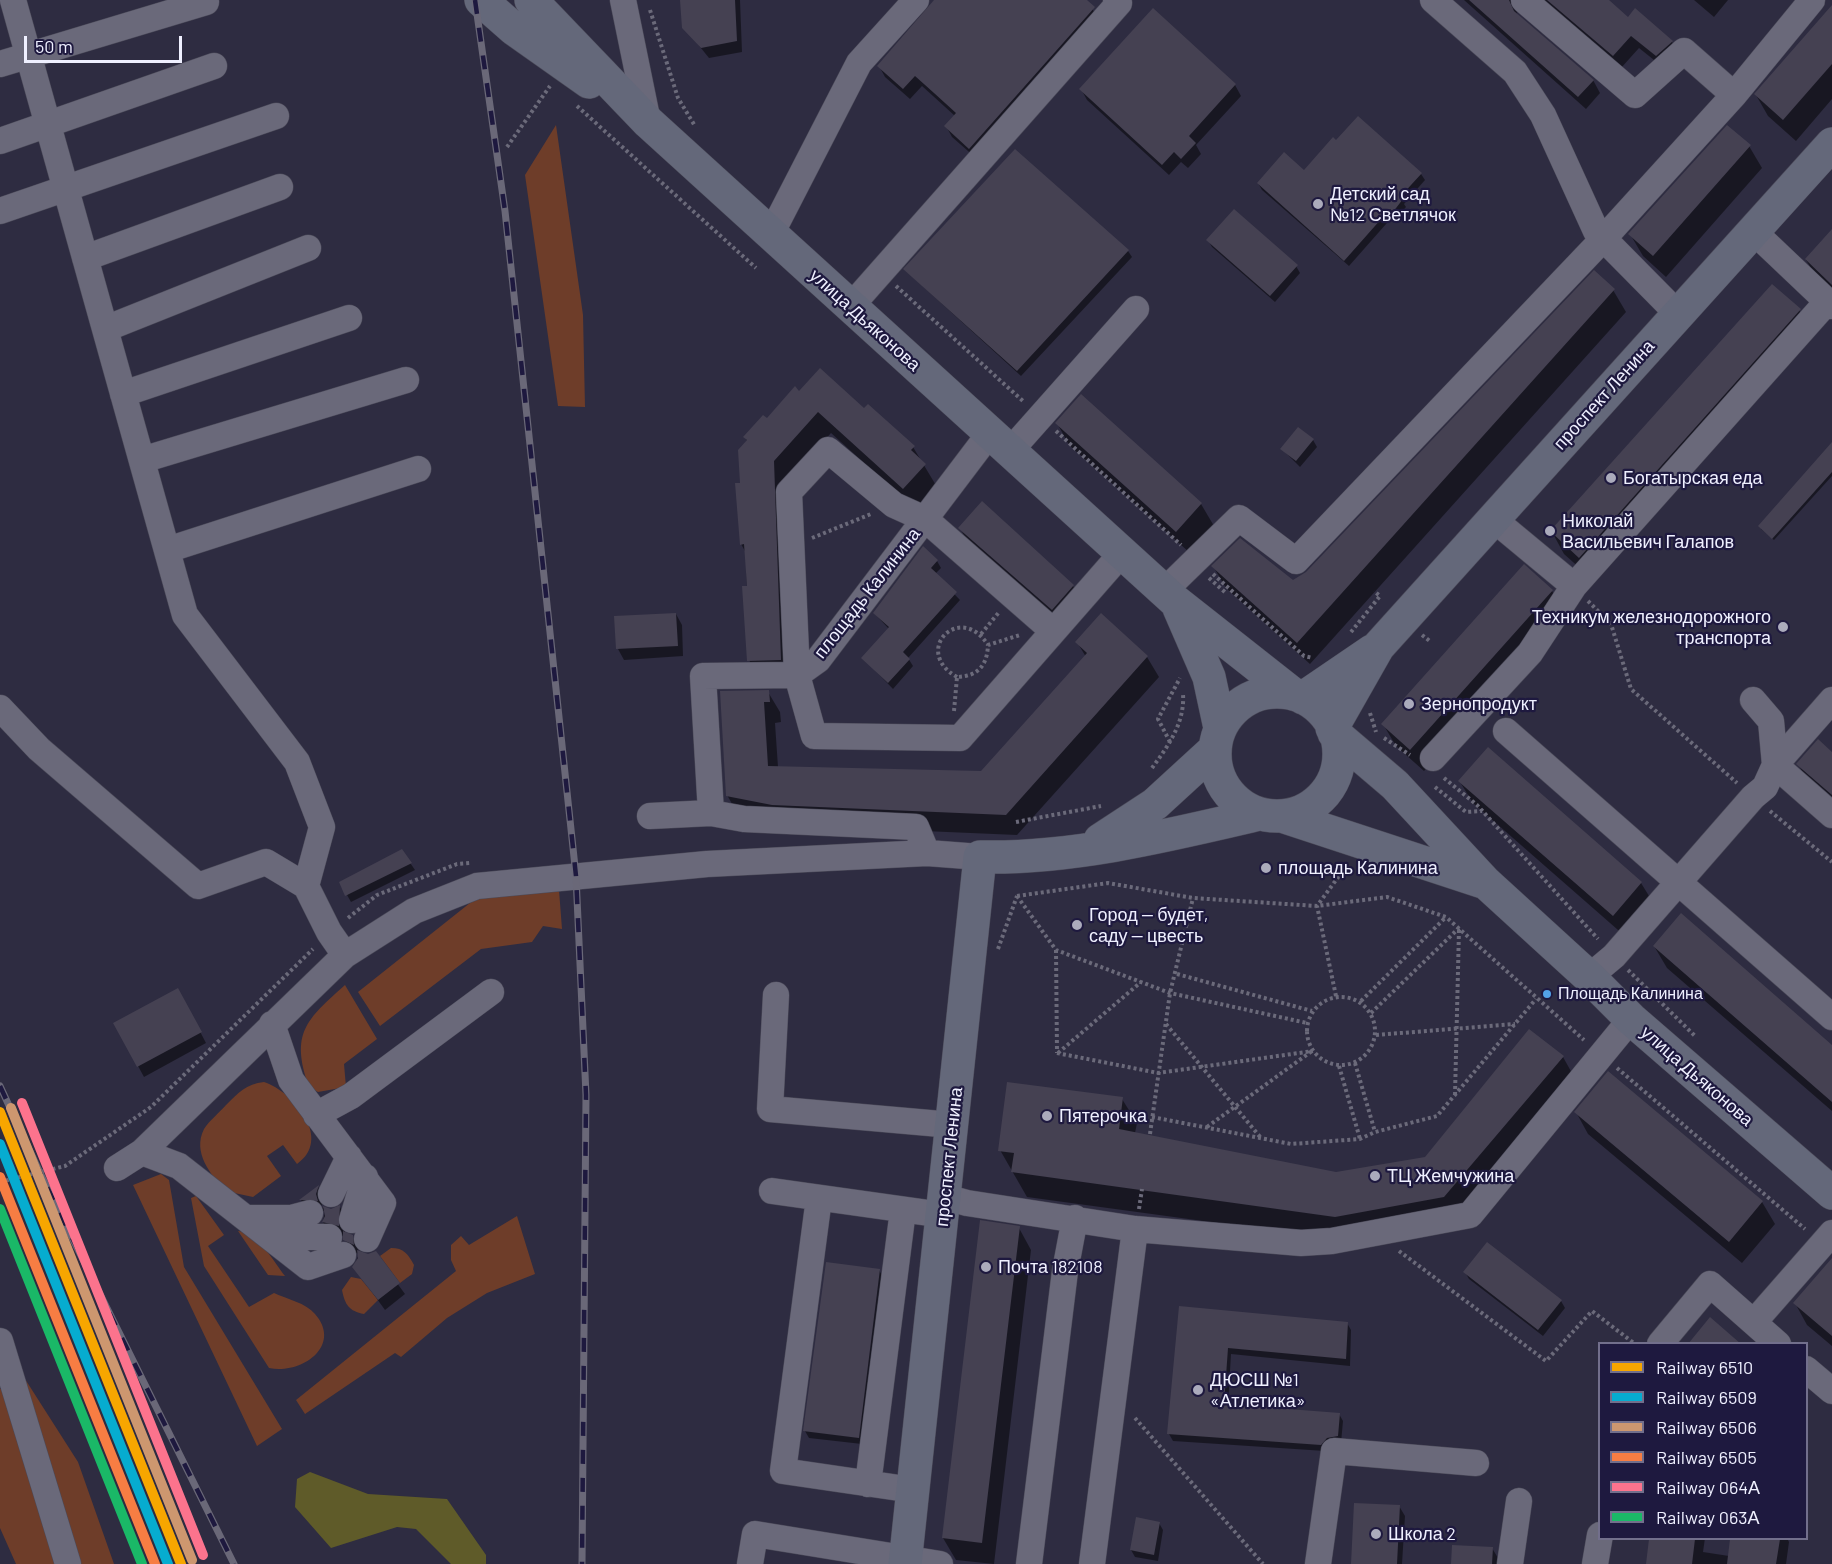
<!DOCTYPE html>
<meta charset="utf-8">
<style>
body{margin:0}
#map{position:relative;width:1832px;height:1564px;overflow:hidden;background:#2e2c41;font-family:Barlow,sans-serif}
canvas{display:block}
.legend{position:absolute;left:1598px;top:1342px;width:210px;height:198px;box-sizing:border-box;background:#1e193f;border:2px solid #726f8c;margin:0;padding:8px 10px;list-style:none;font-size:18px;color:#eff0ff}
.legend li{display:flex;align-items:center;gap:12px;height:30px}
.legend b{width:30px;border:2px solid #726f8c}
.scale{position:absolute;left:24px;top:36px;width:158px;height:27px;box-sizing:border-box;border:3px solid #eff0ff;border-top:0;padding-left:8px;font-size:18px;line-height:21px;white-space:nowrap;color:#eff0ff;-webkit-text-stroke:4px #1e193f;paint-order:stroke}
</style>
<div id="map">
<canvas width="1832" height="1564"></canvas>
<ul class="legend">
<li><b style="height:8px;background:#f7a600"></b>Railway 6510</li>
<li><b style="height:8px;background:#06acd0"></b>Railway 6509</li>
<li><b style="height:8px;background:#cd976f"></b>Railway 6506</li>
<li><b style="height:8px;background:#f77d43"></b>Railway 6505</li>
<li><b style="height:8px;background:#fc738d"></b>Railway 064А</li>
<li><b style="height:8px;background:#1ab867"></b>Railway 063А</li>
</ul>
<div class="scale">50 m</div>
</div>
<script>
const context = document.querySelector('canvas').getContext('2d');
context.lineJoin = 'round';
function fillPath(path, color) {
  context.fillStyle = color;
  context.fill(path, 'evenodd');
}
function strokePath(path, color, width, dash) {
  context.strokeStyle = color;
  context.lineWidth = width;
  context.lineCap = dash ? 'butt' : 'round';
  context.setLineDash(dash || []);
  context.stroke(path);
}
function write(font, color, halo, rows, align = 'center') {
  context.font = font + ' Barlow,sans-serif';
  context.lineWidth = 4.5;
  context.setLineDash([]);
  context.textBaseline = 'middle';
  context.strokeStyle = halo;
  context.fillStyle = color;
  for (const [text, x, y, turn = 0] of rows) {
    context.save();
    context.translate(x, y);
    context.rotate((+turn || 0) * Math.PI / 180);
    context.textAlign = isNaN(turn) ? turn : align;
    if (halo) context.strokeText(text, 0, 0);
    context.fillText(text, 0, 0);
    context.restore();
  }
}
fillPath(new Path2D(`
 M556,125L583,315L585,407L558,406L525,175Z
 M559,890L562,929L543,926L532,942L481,949L380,1026L358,992L480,895Z
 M345,985L377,1039L344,1064L346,1087L318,1092L309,1087C290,1033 306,1020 345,985Z
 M264,1082C294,1092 333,1139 297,1164L283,1145L267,1156L281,1176L253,1197L225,1191C211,1174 192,1153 204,1129C209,1121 220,1112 226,1105C238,1093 246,1084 264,1082Z
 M161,1174L169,1180L184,1267L282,1429L257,1446L133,1185Z
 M196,1196L224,1235L208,1246L249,1307L274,1293C287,1299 306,1303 315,1314C343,1346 301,1375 269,1368L204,1266L191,1198Z
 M517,1216L535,1274L487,1293L447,1318L401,1357L395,1353L305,1414L296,1400L456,1271L451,1260V1245L461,1236L469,1245Z
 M238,1231C258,1232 273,1261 285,1276L268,1275Z
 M391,1248C404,1248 408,1254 414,1265L412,1274L400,1283L380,1256Z
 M351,1277L361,1279L378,1300L364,1314C349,1311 345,1305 342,1290Z
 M25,1379L78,1462L114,1564H16L0,1528V1389Z`), '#6e3d29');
fillPath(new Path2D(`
 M310,1472L368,1494L447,1499L486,1555V1564H451L416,1529L397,1527L331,1548L295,1507L297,1479Z`), '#5f5b29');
fillPath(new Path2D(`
 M682,0H740L742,52L709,58L684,27Z
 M937,0H1085L1100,19L976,158L952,137L946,126L955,116L922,86L910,99L885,77L879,66Z
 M1464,0H1525L1516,10L1518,16L1593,80L1600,93L1586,109Z
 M1540,0H1607L1628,19L1672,42L1679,54L1664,68L1639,48L1621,68Z
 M1694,0H1728L1714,17Z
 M1832,8V99L1796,141L1768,116L1756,95Z
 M1235,85L1241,96L1196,145L1201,154L1188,168L1181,162L1169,175L1087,100L1081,89Z
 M1337,142L1421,174L1425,180L1404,204L1406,207L1397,217L1394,215L1349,266L1262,190L1258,183L1304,172Z
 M1749,146L1762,168L1666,277L1643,256L1630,234Z
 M1832,231V294L1819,281L1806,260Z
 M1208,240L1296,266L1300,273L1275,302L1212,247Z
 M1128,251L1132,257L1021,376L905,270Z
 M1613,290L1626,312L1310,664L1226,588L1213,566L1293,582L1307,573Z
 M1799,310L1812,332L1592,579L1564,554L1552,532Z
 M800,393L864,410L913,447L937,487L916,510L831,433L786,484L793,682H761L749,660L746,553L741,544L742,484L747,441L745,437Z
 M1081,396L1201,504L1214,526L1190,553L1069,445L1057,423Z
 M1313,440L1317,447L1300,467L1282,449Z
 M1832,444V476L1774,540L1761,529Z
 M960,528L1073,586L1085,608L1065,631L972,550Z
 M937,561L941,568L935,574L960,600L908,658L913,666L893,689L863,658L889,629L874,613Z
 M1552,591L1565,612L1424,771L1396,746L1383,724Z
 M676,614L682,625L683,656L624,660L618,649Z
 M1077,642L1147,657L1159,677L1017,835L784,825L739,816L727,795L722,692H768L780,712L781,722L775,723L778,767L982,773L1086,657Z
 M1832,754V797L1802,771L1798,764Z
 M1460,782L1641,883L1654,904L1626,937L1473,803Z
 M402,851L415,870L351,902L347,895Z
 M1654,946L1832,1047V1111L1667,968Z
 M184,1001L206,1043L144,1077L138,1066Z
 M1563,1057L1577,1082L1458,1222L1350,1241L1027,1197L1000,1150L1122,1099L1137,1123L1135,1133L1336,1173L1425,1158Z
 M1576,1112L1762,1202L1775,1224L1742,1263L1588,1134Z
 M318,1187L324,1197L321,1207L332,1211L340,1207L346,1218L345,1233L352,1236L359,1252L368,1256L375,1253L405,1294L385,1310L354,1267L359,1254L351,1251L344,1236L329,1233L323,1222L325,1211L307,1210L301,1200Z
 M1019,1228L1031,1250L994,1564L956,1560L943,1538Z
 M879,1270L883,1277L862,1444L809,1438L805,1431Z
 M1832,1270V1346L1807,1325L1795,1303Z
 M1465,1272L1561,1301L1565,1308L1543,1336L1469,1279Z
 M1180,1308L1347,1323L1351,1330L1350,1366L1231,1354L1228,1406L1339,1414L1343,1421L1341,1443L1325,1451L1173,1441L1169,1434Z
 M1399,1506L1405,1516L1402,1564H1353Z
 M1159,1523L1163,1530L1158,1561L1135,1557L1131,1550Z
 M1651,1538H1705L1703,1552L1729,1556L1732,1538H1787L1789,1542L1786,1564H1647Z
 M1492,1548L1498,1558L1497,1564H1453Z`), '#0007');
fillPath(new Path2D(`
 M680,0H735L737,41L701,48L682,28Z
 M934,0H1087L1095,7L969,149L944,126L956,113L934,93L915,76L903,89L877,66Z
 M1469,0H1509L1514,11L1594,80L1578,97Z
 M1547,0H1609L1628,17L1635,8L1673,41L1656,56L1631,36L1613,56Z
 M1832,5V64L1783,120L1754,94Z
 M1153,8L1236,84L1189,136L1196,143L1181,159L1174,152L1162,165L1079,89Z
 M1358,116L1422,173L1400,197L1403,199L1393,212L1390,209L1344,261L1257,183L1284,152L1304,170L1333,137L1336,140Z
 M1727,125L1751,145L1653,256L1628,234Z
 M1015,149L1129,250L1017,371L903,269Z
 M1234,209L1298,265L1270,296L1206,240Z
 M1832,229V285L1805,259Z
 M1594,270L1615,289L1297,643L1211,566L1240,538L1293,580L1306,572Z
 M1772,284L1801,309L1579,558L1550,531Z
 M820,368L864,408L868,404L915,446L911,450L926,464L903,489L818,412L774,461L781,660L747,661L742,586H747L744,544L740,545L735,483H740L738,450L747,440L743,437L763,415L767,418L795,386L799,391Z
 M1081,394L1202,503L1176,532L1055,423Z
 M1298,427L1314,439L1296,461L1280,449Z
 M1832,442V472L1772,539L1758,526Z
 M982,501L1074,585L1052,610L958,528Z
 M923,546L938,560L931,568L957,592L903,652L910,659L888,683L861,658L889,627L873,613Z
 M1524,564L1553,590L1410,750L1381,724Z
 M676,613L678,646L616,649L614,616Z
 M1101,613L1148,656L1006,815L772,805L726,796L720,691L769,690L770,702H764L768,766L981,771L1087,653L1075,642Z
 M1818,739L1832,752V795L1796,764Z
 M1488,747L1642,882L1613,916L1458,781Z
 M402,849L412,863L345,896L339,882Z
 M1681,913L1832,1045V1102L1653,946Z
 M178,988L202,1032L137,1067L113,1023Z
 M1529,1029L1564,1056L1444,1197L1335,1217L1011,1172L1014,1153L998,1151L1007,1082L1123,1097L1119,1129L1336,1172L1425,1157Z
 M1608,1071L1763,1201L1729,1242L1574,1112Z
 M319,1185L316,1194L318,1201L299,1200Z
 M340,1205L339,1226L322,1222L325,1216L323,1206L331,1209Z
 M980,1220L1020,1226L982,1543L942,1538Z
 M343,1231L353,1235L354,1245L343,1240Z
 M1487,1242L1562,1300L1538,1330L1463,1272Z
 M357,1250L368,1254L376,1251L400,1283L378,1300L352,1267L358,1258Z
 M1832,1258V1336L1793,1303Z
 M826,1262L880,1269L859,1438L803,1431Z
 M1179,1306L1348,1322L1346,1359L1228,1348L1224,1404L1340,1413L1338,1436L1327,1438L1321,1445L1167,1434Z
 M1710,1317L1741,1344H1688Z
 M1354,1503L1400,1505L1397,1564H1351Z
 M1136,1517L1160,1522L1154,1555L1130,1550Z
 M1649,1539H1695L1692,1564H1646Z
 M1730,1539H1780L1776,1564H1727Z
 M1452,1545L1493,1547L1492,1564H1451Z`), '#454152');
const minor = new Path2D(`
 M13,0L185,615L297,762L322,827L306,886
 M623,0L648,122
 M1433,0L1515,72L1543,115L1596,231L1678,314
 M0,64L206,2
 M1734,95L1812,0
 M0,141L214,66
 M0,211L276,116
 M1753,231L1832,306
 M771,234L859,63L916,0
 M85,258L280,187
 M851,306L1119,3L1116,0
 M105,329L308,248
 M123,394L349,318
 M1010,451L1136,309
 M142,460L406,380
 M1492,518L1574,586
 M167,550L418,469
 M1164,591L1239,518L1296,561L1604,238L1734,95L1684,51L1635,95L1524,0
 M1053,631L925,519L894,505L828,450L789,492L797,675L814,736L960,738L1122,553
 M1753,700L1771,721L1775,765L1832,815
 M0,708L39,749L198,886L266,862L306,886L329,932L345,955
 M1506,731L1832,1017
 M1433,758L1530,653L1574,586L1827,302L1832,301
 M650,816L711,813
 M927,853L916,827L744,819L711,813L703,676L797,675L818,660L990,433
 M1589,977L1614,956L1753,797L1765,787L1775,765L1832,700
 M776,995L770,1109L952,1125
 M272,1024L291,1080L383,1203L367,1239
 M316,1115L351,1096L491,992
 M142,1152L179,1166L308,1267L343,1255
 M117,1168L142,1152L345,955L414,911L477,886L707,864L927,853L980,857
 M772,1191L943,1215
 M331,1194L349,1157
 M945,1197L967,1203L1135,1229L1301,1243L1332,1241L1470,1215L1631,1019
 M819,1198L783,1471L913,1490
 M246,1218H291L310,1213
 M352,1220L365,1177
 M270,1237H329
 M1754,1322L1832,1233
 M0,1341L68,1564
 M1660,1344L1710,1284L1778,1344
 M1806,1369L1832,1391
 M868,1484L903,1210
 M750,1564L755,1534L940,1564
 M1029,1564L1065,1271L1075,1218
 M1092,1564L1135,1229
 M1318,1564L1334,1451L1476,1463
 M1510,1564L1519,1501
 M1595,1564L1600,1535`);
const major = new Path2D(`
 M481,0L514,29L589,82
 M531,0L648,122L1175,601L1293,694
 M1179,608L1209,677L1220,728
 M1215 754a62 62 0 1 1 124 0a62 62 0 1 1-124 0Z
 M1303,698L1372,651
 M1332,728L1378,647L1832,144
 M1334,733L1395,785L1485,882L1589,977L1631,1019L1832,1193
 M1282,816L1483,882
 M1100,840L1155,804L1215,749
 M905,1564L980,857C1073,859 1170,835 1260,814`);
strokePath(minor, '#4b4a59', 27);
strokePath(major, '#4b4a59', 34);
strokePath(new Path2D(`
 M650,10L678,98L695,126
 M577,106L756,268
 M507,147L550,86
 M896,286L1024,402
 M1056,431L1181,545
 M812,538L871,514
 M1213,574L1304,656L1313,658
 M1209,578L1226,593
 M1588,601L1611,624L1631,689L1737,783
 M1351,632L1380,596L1374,591
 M981,634L1000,611
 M1422,635L1431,642
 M957,677C911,651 960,601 988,645
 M954,711L957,677C978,676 987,666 988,645L1020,635
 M1370,713L1376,732
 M1384,738L1410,755
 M1170,742L1158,719L1180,678
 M1152,768C1168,746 1185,723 1183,694
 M1444,778L1477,805L1598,939
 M1435,787L1466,812L1482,811
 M1770,811L1832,862
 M1016,822L1101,806
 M1017,896L1108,883L1193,898L1317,906L1387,897L1446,917L1584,1040
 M1017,896L1056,950L1170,993L1307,1023
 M348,918L377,895L457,864L470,863
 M998,949L1017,896
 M1056,950L1057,1053
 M1628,970L1696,1037
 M1177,974L1312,1011
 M1336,996L1317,906L1347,865
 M1307 1031a34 34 0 1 1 68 0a34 34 0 1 1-68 0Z
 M1361,1001L1446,917
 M1371,1013L1459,928
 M1166,1024L1261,1138
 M1376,1035L1515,1024
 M1057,1053L1158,1073L1313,1051
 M1058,1053L1141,982
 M1355,1063L1375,1132
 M1339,1066L1360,1139
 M1617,1068L1805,1229
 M1455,1095L1459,929
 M1152,1117L1291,1144L1360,1139L1375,1132L1437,1116L1536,999
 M1207,1127L1312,1051
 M1150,1134L1170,993L1193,898
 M0,1182L65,1166L151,1107L313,949
 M1139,1209L1142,1189
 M1399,1251L1546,1361L1592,1311L1635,1344
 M1135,1418L1263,1564`), '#6b6a7a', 4, [3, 3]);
strokePath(minor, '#6a697a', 26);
strokePath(major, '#64687a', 33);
const rail = new Path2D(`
 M475,0L505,211L576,876L586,1095L582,1564
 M0,1086L40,1173L234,1564`);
strokePath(rail, '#6a6878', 7);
strokePath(rail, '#1e193f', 4.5, [14]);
strokePath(new Path2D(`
 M0,1112L181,1564`), '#f7a600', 10);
strokePath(new Path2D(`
 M0,1144L168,1564`), '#06acd0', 10);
strokePath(new Path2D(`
 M11,1108L192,1560`), '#cd976f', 10);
strokePath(new Path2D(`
 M0,1177L155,1564`), '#f77d43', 10);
strokePath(new Path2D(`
 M22,1103L203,1555`), '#fc738d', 10);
strokePath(new Path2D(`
 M0,1209L142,1564`), '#1ab867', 10);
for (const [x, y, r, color] of [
 [1318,204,6,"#ababbc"],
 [1611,478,6,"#ababbc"],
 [1550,531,6,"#ababbc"],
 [1783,627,6,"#ababbc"],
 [1409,704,6,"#ababbc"],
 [1266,868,6,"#ababbc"],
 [1077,925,6,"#ababbc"],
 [1547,994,5,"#53a3e8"],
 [1047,1116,6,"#ababbc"],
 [1375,1176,6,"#ababbc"],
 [986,1267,6,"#ababbc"],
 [1198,1390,6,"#ababbc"],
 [1376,1534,6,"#ababbc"]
]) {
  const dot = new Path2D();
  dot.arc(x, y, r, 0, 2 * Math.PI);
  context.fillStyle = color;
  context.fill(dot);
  strokePath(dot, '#1e193f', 2);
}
write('16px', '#eff0ff', '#1e193f', [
 ["Площадь Калинина",1558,994]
], 'left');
write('18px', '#eff0ff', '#1e193f', [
 ["Детский сад",1330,194],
 ["№12 Светлячок",1330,215],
 ["Богатырская еда",1623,478],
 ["Николай",1562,521],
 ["Васильевич Галапов",1562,542],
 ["Техникум железнодорожного",1771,617,"right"],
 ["транспорта",1771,638,"right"],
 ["Зернопродукт",1421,704],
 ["площадь Калинина",1278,868],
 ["Город — будет,",1089,915],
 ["саду — цвесть",1089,936],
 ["Пятерочка",1059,1116],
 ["ТЦ Жемчужина",1387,1176],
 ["Почта 182108",998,1267],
 ["ДЮСШ №1",1210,1380],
 ["«Атлетика»",1210,1401],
 ["Школа 2",1388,1534]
], 'left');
write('18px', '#eff0ff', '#1e193f', [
 ["улица Дьяконова",865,320,42],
 ["проспект Ленина",1604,395,-48],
 ["площадь Калинина",867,593,-52],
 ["улица Дьяконова",1697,1076,41],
 ["проспект Ленина",949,1157,-84]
]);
</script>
